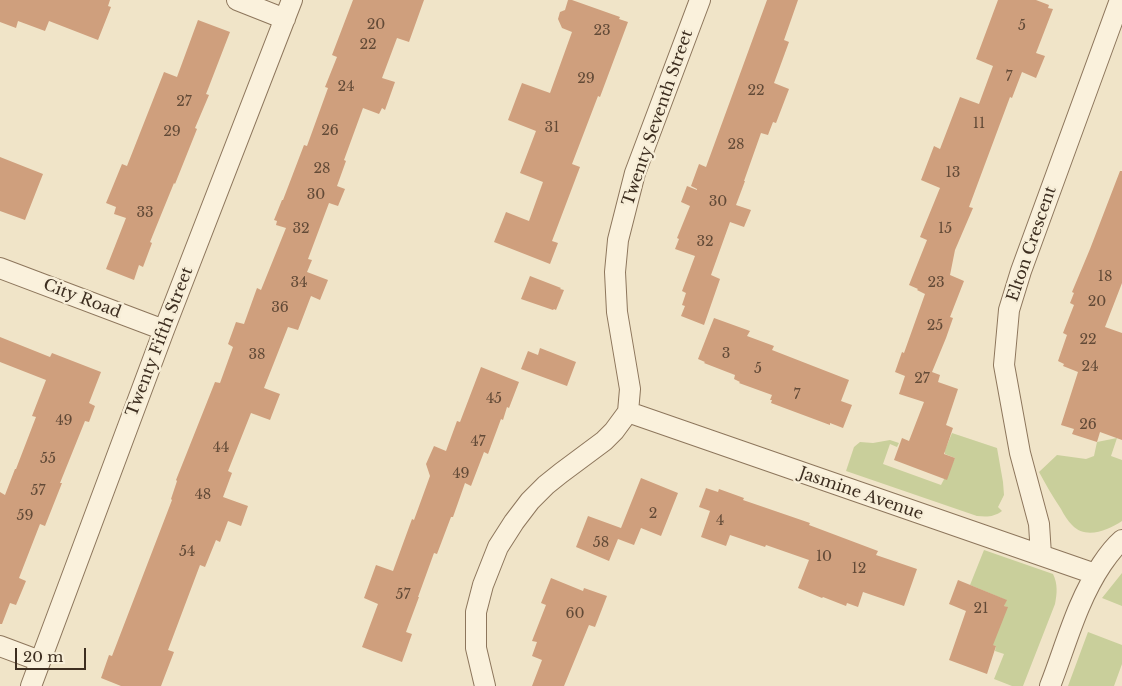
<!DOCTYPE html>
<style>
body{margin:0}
#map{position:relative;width:1122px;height:686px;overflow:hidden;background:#f0e4c8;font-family:"Libre Baskerville",serif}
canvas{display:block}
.scale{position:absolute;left:15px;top:648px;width:71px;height:22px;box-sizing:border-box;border:2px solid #3d2e20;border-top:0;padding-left:6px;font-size:15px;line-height:18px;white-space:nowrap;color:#3d2e20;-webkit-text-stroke:4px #f7eed8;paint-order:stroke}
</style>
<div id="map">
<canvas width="1122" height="686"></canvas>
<div class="scale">20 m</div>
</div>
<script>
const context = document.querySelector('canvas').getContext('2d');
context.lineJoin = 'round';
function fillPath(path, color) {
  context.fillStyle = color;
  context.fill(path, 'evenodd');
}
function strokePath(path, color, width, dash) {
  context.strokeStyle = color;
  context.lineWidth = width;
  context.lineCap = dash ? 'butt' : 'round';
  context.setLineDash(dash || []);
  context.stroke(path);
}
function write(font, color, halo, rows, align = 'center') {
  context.font = font + ' "Libre Baskerville",serif';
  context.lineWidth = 5;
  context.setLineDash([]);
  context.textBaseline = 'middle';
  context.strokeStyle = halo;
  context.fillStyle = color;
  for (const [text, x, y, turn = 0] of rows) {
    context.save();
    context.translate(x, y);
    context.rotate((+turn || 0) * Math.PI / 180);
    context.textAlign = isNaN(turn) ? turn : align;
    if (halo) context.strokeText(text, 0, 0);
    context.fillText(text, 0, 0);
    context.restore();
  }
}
fillPath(new Path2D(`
 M952,433L997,448L1003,482L1004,495L998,507L1002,511C994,517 987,517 977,516L846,471L854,447L860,442L873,443L890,440L899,443L897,447L890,444L883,464L941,485L955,458L945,454V450Z
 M1117,438L1111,456L1122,460V521C1108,530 1086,540 1072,525C1068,521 1064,515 1061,509C1053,497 1046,485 1039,472L1057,455L1086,459L1094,456L1097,442Z
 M984,550L1053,574C1058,584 1057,594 1055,604L1023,686H1012L994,679L1004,654L995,651L996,646L986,643L1007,607L1004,606L1006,600L970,585Z
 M1122,573V606L1102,598Z
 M1088,632L1122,645V664L1114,686H1068Z`), '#c9cf9b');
fillPath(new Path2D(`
 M0,0H110L108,6L111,7L98,40L49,21L45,31L18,21L16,28L0,22Z
 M353,0H424L409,42L397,38L382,78L395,82L385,110L382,108L379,114L363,108L344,160L346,161L337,186L345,189L338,206L329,203L308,259L312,260L307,272L328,280L320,300L311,296L298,330L288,327L264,388L280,394L270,420L251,413L228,471L232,473L223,497L248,506L241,526L228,521L220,542L216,540L205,567L200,565L168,650L174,652L161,686H121L101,678L109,655L112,656L172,500L171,499L177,481L176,480L186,455L215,382L220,383L233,347L228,344L236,322L244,324L257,288L261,290L286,228L276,225L277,221L274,220L282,200H283L304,145L307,146L328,88L325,87L337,57L332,55Z
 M568,0H572L620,17L619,19L628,22L600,97L598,96L572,164L580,167L552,241L558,243L550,264L494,242L506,212L529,221L543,182L520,173L536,131L508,120L522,83L550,93L572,32L562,28L558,19L560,12L565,10Z
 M767,0H798L784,40L789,42L774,83L789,89L776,123L773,122L768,135L761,133L744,181H745L736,205L751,210L744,227L730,222L711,275L720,279L704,325L681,316L685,306L682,305L686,293L682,291L695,256L675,249L679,239L677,238L690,206L681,202L687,186L697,190V189L691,186L699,164L706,167Z
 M998,0H1036L1049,5L1048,8L1053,9L1036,53L1045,56L1036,78L1022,72L1012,98L1010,97L969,207L973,208L955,250L950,275L964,281L950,317L953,318L946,338L932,372L940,375L938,382L958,389L946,425L953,428L944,454L955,458L947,480L894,460L902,438L909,441L924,402L899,394L905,376L895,372L902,352L904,353L925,294L917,290L918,289L909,285L927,240L920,237L940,188L921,180L934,146L940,149L960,97L979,104L993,66L976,59Z
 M198,20L230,32L208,89L206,94L209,95L195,128L197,129L175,184L174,183L150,242L152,243L143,267L139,265L134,280L106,269L126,218L114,214L116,207L106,203L122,164L127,166L164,72L177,77Z
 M0,157L43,174L25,220L0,211Z
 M1120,171H1122V283L1105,327L1122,333V440L1100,432L1097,442L1072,434L1074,429L1061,425L1078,372L1063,366L1064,364L1058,361L1067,335L1063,333L1074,305L1070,303L1074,293L1072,292L1090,249Z
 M530,276L561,288L560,289L564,290L556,310L554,309L553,310L521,299Z
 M714,318L750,331L747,336L774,346L772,350L849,380L841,401L852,405L843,428L830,423V425L771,403L772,400H770L772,395L739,383L740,382L734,379L735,375L704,363L705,362L698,359Z
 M0,337L50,357L52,353L101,372L89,403L95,406L89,422L85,421L60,483H62L45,526L40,524L19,578L26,581L16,605L10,603L2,624H0V492L5,495L15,469H16L36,417L32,416L46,380L0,362Z
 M540,348L576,362L567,386L521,369L528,351L538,355Z
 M481,367L519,382L509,408L507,407L503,420L501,419L488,454L484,452L471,486L465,483L453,517H451L437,554L434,553L418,597H419L406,632L412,634L402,662L362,647L378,604L364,598L376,565L393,571L412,519L414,520L430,476L426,464L434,446L446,451L457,421L460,422Z
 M641,478L678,493L661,536L641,528L634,545L618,539L609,561L576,547L588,516L621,528Z
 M706,488L718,492L719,489L744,498L743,500L810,523L809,525L878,551L876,555L917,569L904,606L863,592L858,607L847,603L846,606L823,597L822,598L798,588L809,560L766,545L765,547L730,535L726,546L701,537L710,511L699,507Z
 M551,578L583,591L584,588L607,596L595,627L589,625L564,686H532L542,660L532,656L537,642L532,641L546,605L541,603Z
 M958,580L1007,600L1004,606L1008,607L993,645L996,646L987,674L949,660L966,611L949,604Z`), '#cf9f7d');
const street = new Path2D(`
 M237,0L285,19
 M0,268L164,330
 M628,412L1095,574
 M1041,555L1039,524L1020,453L1004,365L1009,310L1021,271L1120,0
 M0,646L40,661
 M31,686L164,330L292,0
 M485,686L476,648V612L483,585L498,547L514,522L530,501L546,485L561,473L604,441L614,431L628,412L630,389L617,312L615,272L618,240L635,173L700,0
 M1050,686C1066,645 1077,601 1102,564C1108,555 1114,547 1122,540`);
strokePath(street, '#8d765c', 22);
strokePath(street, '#faf1dc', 20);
write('14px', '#624a37', null, [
 ["20",376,25],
 ["5",1022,26],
 ["23",602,31],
 ["22",368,45],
 ["7",1009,77],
 ["29",586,79],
 ["24",346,87],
 ["22",756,91],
 ["27",184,102],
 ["11",979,124],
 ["31",552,128],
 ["26",330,131],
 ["29",172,132],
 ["28",736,145],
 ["28",322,169],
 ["13",953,173],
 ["30",316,195],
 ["30",718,202],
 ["33",145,213],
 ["32",301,229],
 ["15",945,229],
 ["32",705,242],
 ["18",1105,277],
 ["34",299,283],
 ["23",936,283],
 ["20",1097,302],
 ["36",280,308],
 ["25",935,326],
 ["22",1088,340],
 ["3",726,354],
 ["38",257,355],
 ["24",1090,367],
 ["5",758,369],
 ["27",922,379],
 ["7",797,395],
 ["45",494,399],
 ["49",64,421],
 ["26",1088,425],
 ["47",478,442],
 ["44",221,448],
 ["55",48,459],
 ["49",461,474],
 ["57",38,491],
 ["48",203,495],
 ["2",653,514],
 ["59",25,516],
 ["4",720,521],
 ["58",601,543],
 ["54",187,552],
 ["10",824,557],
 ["12",859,569],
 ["57",403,595],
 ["21",981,609],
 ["60",575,614]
]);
write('16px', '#3d2e20', '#f7eed8', [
 ["Twenty Seventh Street",658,118,-71],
 ["Elton Crescent",1032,244,-71],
 ["City Road",82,299,21],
 ["Twenty Fifth Street",160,342,-69],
 ["Jasmine Avenue",861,494,19]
]);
</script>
